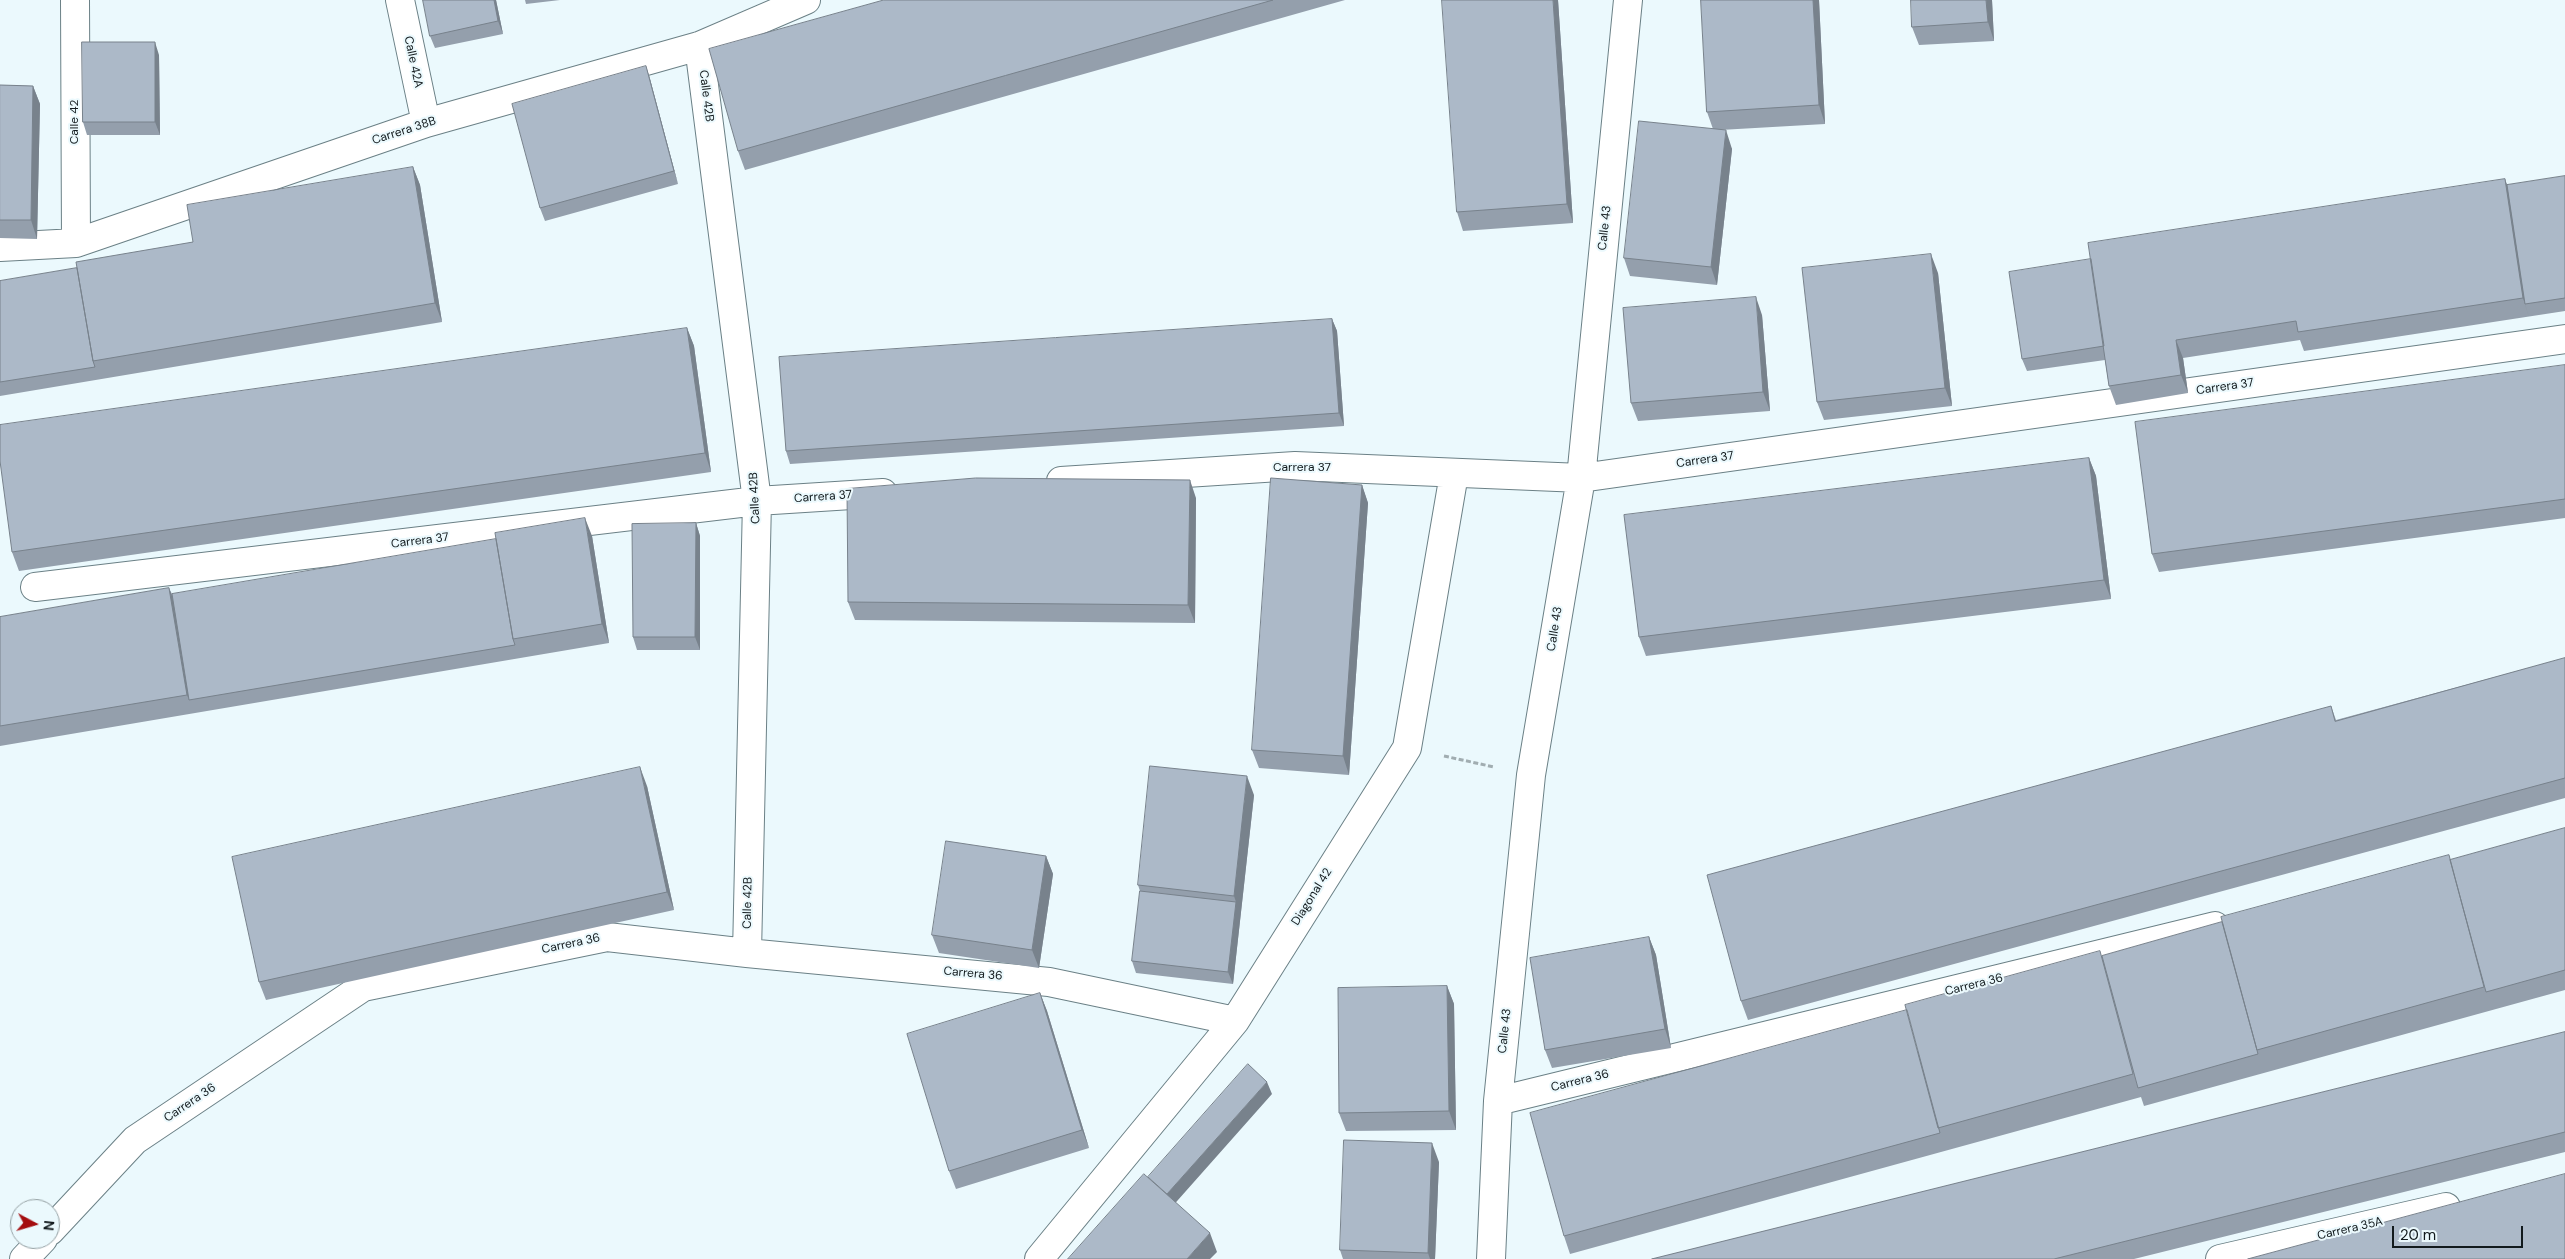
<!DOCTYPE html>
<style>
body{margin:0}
#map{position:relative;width:2565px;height:1259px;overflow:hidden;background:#ebf9fd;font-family:"DM Sans",sans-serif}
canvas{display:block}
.north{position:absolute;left:10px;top:1199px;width:50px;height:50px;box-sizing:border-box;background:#ebf9fd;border:1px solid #94a0a3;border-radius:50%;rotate:96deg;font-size:14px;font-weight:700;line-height:20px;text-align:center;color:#121a1d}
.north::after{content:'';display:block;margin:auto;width:18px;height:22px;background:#a40d0f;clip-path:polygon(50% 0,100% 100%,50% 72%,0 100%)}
.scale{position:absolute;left:2392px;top:1226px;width:131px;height:22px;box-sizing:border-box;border:2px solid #121a1d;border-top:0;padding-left:6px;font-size:15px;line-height:18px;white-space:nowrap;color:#121a1d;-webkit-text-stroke:4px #ebf9fd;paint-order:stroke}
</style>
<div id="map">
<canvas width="2565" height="1259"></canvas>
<div class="north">N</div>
<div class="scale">20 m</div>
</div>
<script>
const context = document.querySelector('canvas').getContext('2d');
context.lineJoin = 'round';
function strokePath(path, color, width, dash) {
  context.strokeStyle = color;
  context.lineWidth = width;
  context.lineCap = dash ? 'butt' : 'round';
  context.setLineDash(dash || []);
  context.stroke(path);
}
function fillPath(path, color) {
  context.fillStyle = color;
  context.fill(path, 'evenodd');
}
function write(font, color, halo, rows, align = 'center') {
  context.font = font + ' "DM Sans",sans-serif';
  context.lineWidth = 4;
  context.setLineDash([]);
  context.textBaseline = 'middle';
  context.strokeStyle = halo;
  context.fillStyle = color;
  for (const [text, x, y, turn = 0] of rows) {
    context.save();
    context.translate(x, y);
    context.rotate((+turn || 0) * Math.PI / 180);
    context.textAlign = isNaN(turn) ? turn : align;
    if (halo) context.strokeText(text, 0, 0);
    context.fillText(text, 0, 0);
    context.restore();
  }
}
const minor = new Path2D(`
 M75,0L76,243
 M400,0L426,123
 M699,46L757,501L747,953
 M0,247L76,243L426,123L699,46L806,0
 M1061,481L1295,466L1581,478L2565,339
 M35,587L757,501L883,493
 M1498,1101L2215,926
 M50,1231L135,1140L363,987L607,937L747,953L1049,982L1235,1021
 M24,1259L43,1239
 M1039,1259L1235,1021L1407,748L1454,474
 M1491,1259L1498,1101L1531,775L1581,478L1628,0
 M2220,1259L2446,1207`);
strokePath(minor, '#6b8086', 30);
strokePath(new Path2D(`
 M1444,756L1494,767`), '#a1adb1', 3, [5, 2.5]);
strokePath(minor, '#fff', 28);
fillPath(new Path2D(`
 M423,0H496L503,34L435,48L430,36Z
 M525,0H560L526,4Z
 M884,0H1345L745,170L738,151Z
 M1558,0L1573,223L1463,231L1457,212Z
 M1701,0H1819L1825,124L1720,130L1732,149L1717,285L1630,276L1624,258L1713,129L1707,112Z
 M1992,0L1994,41L1919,45L1912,27Z
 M159,55L160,135H87L83,122Z
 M646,66L650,79L678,184L545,221L540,208Z
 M0,85L33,86L40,104L37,239L0,238Z
 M413,167L420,185L442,322L0,396V281L77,268L193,242Z
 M2565,176V311L2304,351L2300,340L2183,358L2188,393L2116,405L2109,386L2105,360L2027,371L2022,359L2091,259L2505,179L2507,185Z
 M1938,273L1952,406L1824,420L1817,402Z
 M1762,315L1770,411L1638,421L1631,403Z
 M1332,319L1337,331L1344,426L790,464L786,451Z
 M687,328L694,346L711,472L19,571L12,552Z
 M2565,365V518L2159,572L2152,554Z
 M2089,458L2096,476L2111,599L1646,656L1639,637Z
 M1362,485L1368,503L1349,775L1259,768L1252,750Z
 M1196,498L1195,623L855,620L848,602Z
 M696,523L700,536V650H637L633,637Z
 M592,536L609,643L0,746V617L169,588L172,594Z
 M2565,658V798L1748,1020L1741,1001L2331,706L2336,720Z
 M647,786L674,910L266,1000L259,982Z
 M1254,795L1233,984L1136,973L1132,961L1140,891L1138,885Z
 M2565,828V990L2144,1106L2141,1097L1570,1254L1564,1236L2102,956L2222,922L2449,855L2450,860Z
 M1046,856L1053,874L1039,968L939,953L932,935Z
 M1649,937L1656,955L1671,1048L1552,1068L1545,1050Z
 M1447,986L1454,1004L1456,1130L1346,1131L1339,1113Z
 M1040,993L1047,1011L1089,1148L956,1189L949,1171Z
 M2565,1032V1152L2134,1259H1652Z
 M1439,1162L1435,1259H1343L1340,1250Z`), '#949fac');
fillPath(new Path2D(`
 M494,0H496L503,34L498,21Z
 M1553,0H1558L1573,223L1567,204Z
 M1813,0H1819L1825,124L1819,105Z
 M1986,0H1992L1994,41L1988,22Z
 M155,42L159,55L160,135L155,122Z
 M646,66L650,79L678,184L674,171Z
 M33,86L40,104L37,239L31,220Z
 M1726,130L1732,149L1717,285L1711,267Z
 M413,167L420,185L442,322L435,303Z
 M2505,179L2511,197L2525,304L2529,317L2523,298Z
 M1931,254L1938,273L1952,406L1945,388Z
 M1756,297L1762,315L1770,411L1763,392Z
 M1332,319L1337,331L1344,426L1339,413Z
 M687,328L694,346L711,472L705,453Z
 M2176,340L2183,358L2188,393L2181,375Z
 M2089,458L2096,476L2111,599L2104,580Z
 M1190,480L1196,498L1195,623L1188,605Z
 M1362,485L1368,503L1349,775L1343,756Z
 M585,518L592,536L609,643L602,624Z
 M696,523L700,536V650L695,637Z
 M169,588L176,607L189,700L187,695Z
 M640,767L647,786L674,910L667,892Z
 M1247,776L1254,795L1233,984L1228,972L1236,902L1234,896Z
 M1046,856L1053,874L1039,968L1032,950Z
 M1649,937L1656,955L1671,1048L1665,1029Z
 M1447,986L1454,1004L1456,1130L1449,1111Z
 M1040,993L1047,1011L1089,1148L1082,1130Z
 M1267,1082L1272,1094L1170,1209L1165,1196Z
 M1432,1143L1439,1162L1435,1259H1430L1428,1253Z
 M1210,1233L1217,1252L1210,1259H1187Z`), '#78828c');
const building = new Path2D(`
 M423,0H494L498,21L430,36Z
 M884,0H1273L738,151L709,49Z
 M1442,0H1553L1567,204L1457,212Z
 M1701,0H1813L1819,105L1707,112Z
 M1911,0H1986L1988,22L1912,27Z
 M82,42H155V122H83Z
 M646,66L674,171L540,208L512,104Z
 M0,85L33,86L31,220H0Z
 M1639,121L1726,130L1711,267L1624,258Z
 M413,167L435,303L93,361L76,262L193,242L187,205Z
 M2565,176V298L2525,304L2507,185Z
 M2505,179L2523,298L2298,332L2296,321L2176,340L2181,375L2109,386L2088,243Z
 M1931,254L1945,388L1817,402L1802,268Z
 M2091,259L2104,346L2022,359L2009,272Z
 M77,268L93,361L95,367L0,382V281Z
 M1756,297L1763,392L1631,403L1623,308Z
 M1332,319L1339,413L786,451L779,357Z
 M687,328L705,453L12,552L0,461V425Z
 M2565,365V499L2152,554L2135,422Z
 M2089,458L2104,580L1639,637L1624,515Z
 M976,478L1190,480L1188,605L848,602L847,489Z
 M1271,478L1362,485L1343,756L1252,750Z
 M585,518L602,624L513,639L495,533Z
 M696,523L695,637H633L632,524Z
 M496,539L513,639L515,645L189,700L172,594Z
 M169,588L187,695L0,726V617Z
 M2565,658V778L1741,1001L1707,875L2331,706L2335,721Z
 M1150,766L1247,776L1234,896L1138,885Z
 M640,767L667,892L259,982L232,857Z
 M2565,828V970L2486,992L2450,860Z
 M946,841L1046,856L1032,950L932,935Z
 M2449,855L2484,987L2257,1050L2221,917Z
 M1140,891L1236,902L1228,972L1132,961Z
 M2222,922L2258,1054L2138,1088L2102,956Z
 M1649,937L1665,1029L1545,1050L1530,958Z
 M2100,951L2133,1074L1938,1128L1905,1005Z
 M1447,986L1449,1111L1339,1113L1338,988Z
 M1040,993L1082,1130L949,1171L907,1034Z
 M1907,1010L1940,1133L1564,1236L1530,1113Z
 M2565,1032V1132L2054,1259H1652Z
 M1248,1064L1267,1082L1167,1194L1148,1177Z
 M1344,1140L1432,1143L1428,1253L1340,1250Z
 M1144,1174L1210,1233L1187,1259H1068Z
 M2565,1174V1259H2248Z`);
fillPath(building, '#acb9c8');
strokePath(building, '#78828c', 1);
write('12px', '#121a1d', '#ebf9fd', [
 ["Calle 42A",413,62,78],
 ["Calle 42B",706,96,83],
 ["Calle 42",75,122,-90],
 ["Carrera 38B",404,131,-18],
 ["Calle 43",1605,228,-84],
 ["Carrera 37",2225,387,-8],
 ["Carrera 37",1705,460,-8],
 ["Carrera 37",1302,468],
 ["Carrera 37",823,497,-4],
 ["Calle 42B",755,498,-93],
 ["Carrera 37",420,541,-7],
 ["Calle 43",1555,629,-81],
 ["Diagonal 42",1312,897,-58],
 ["Calle 42B",748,903,-89],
 ["Carrera 36",571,944,-12],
 ["Carrera 36",973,974,5],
 ["Carrera 36",1974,985,-14],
 ["Calle 43",1505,1031,-84],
 ["Carrera 36",1580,1081,-14],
 ["Carrera 36",190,1103,-34],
 ["Carrera 35A",2350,1229,-13]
]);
</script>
